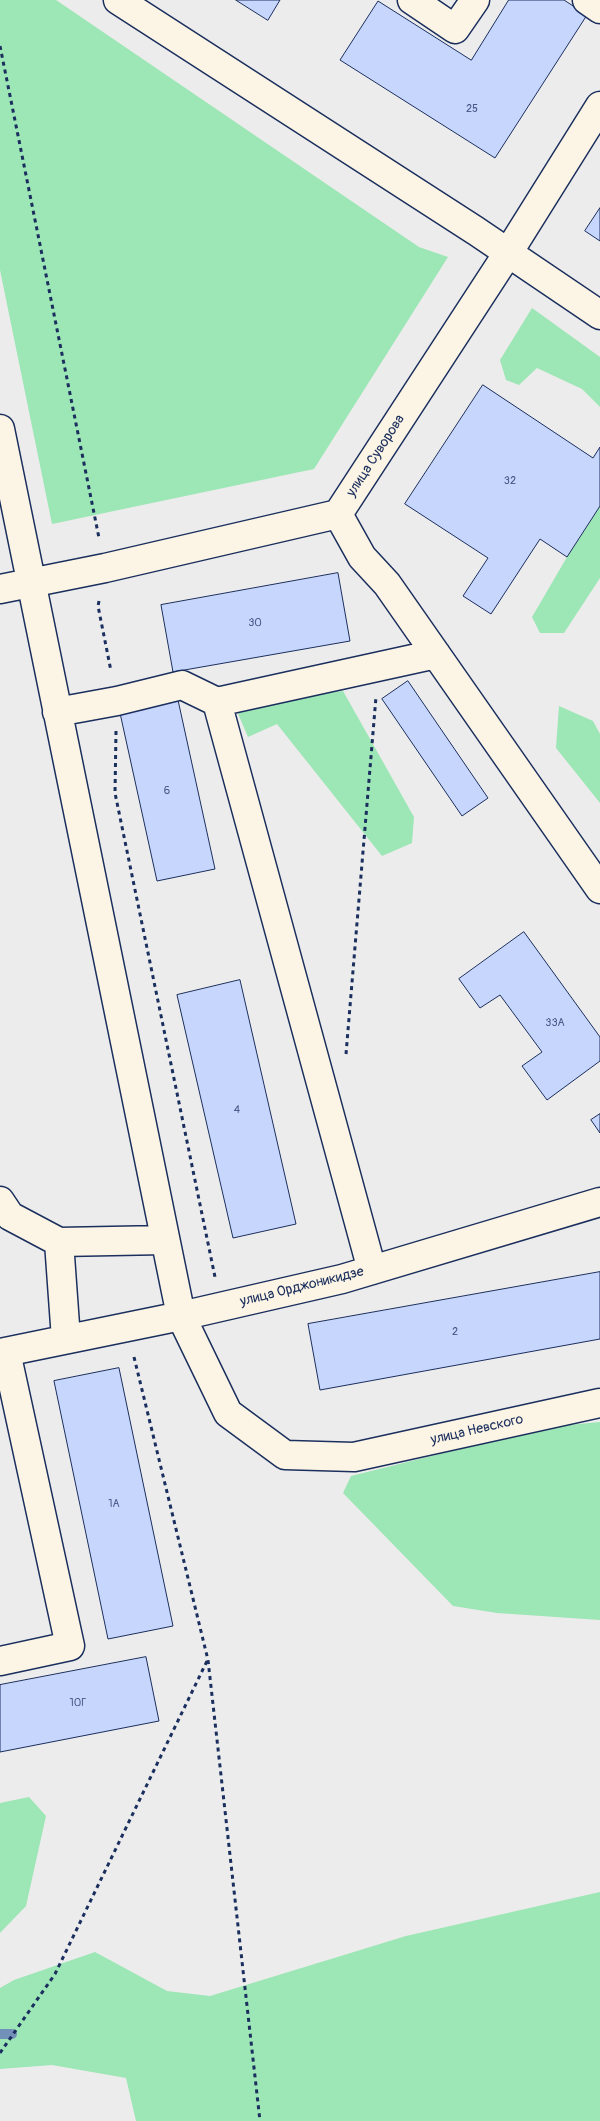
<!DOCTYPE html>
<meta charset="utf-8">
<style>
body{margin:0}
canvas{display:block;background:#ececec}
</style>
<canvas width="600" height="2121"></canvas>
<script>
const context = document.querySelector('canvas').getContext('2d');
context.lineJoin = 'round';
function fillPath(path, color) {
  context.fillStyle = color;
  context.fill(path, 'evenodd');
}
function strokePath(path, color, width, dash) {
  context.strokeStyle = color;
  context.lineWidth = width;
  context.lineCap = dash ? 'butt' : 'round';
  context.setLineDash(dash || []);
  context.stroke(path);
}
function write(font, color, halo, rows, align = 'center') {
  context.font = font + ' Pangolin,sans-serif';
  context.lineWidth = 5;
  context.setLineDash([]);
  context.textBaseline = 'middle';
  context.strokeStyle = halo;
  context.fillStyle = color;
  for (const [text, x, y, turn = 0] of rows) {
    context.save();
    context.translate(x, y);
    context.rotate((+turn || 0) * Math.PI / 180);
    context.textAlign = isNaN(turn) ? turn : align;
    if (halo) context.strokeText(text, 0, 0);
    context.fillText(text, 0, 0);
    context.restore();
  }
}
fillPath(new Path2D(`
 M0,0H56L419,247L448,257L314,469L52,524L0,270Z
 M532,308L600,357V407L582,389L537,368L519,385L506,380L500,360Z
 M600,506V578L564,633H540L532,617L567,557Z
 M343,691L414,817L412,843L382,856L277,724L248,737L234,704Z
 M559,706L593,721L600,734V803L556,748Z
 M600,1422V1620L497,1613L453,1606L343,1493L351,1476L548,1427Z
 M29,1797L46,1816L26,1906L0,1933V1803Z
 M600,1892V2121H136L126,2078L52,2065L0,2069V1988L14,1980L95,1952L167,1991L210,1996L406,1936Z`), '#9de6b5');
strokePath(new Path2D(`
 M0,2034H12`), '#7390b9', 10);
const building = new Path2D(`
 M236,0H280L268,20Z
 M509,0H564L587,15L495,158L340,60L378,1L471,60Z
 M600,208V241L585,231Z
 M483,385L593,458L600,447V506L567,557L540,539L491,614L463,596L488,558L405,504Z
 M338,573L350,641L173,672L161,605Z
 M408,681L488,798L462,816L382,699Z
 M178,700L215,869L157,881L120,713Z
 M524,932L600,1037V1061L547,1100L522,1066L542,1052L500,995L480,1008L459,979Z
 M240,980L296,1224L233,1238L177,995Z
 M600,1114V1133L591,1120Z
 M600,1272V1339L320,1390L308,1324Z
 M119,1368L173,1626L108,1639L54,1381Z
 M146,1657L159,1721L0,1752V1685Z`);
fillPath(building, '#c7d6fd');
strokePath(building, '#1b2f5e', 1);
const minor = new Path2D(`
 M118,0L476,231L600,315
 M412,0L455,29L475,0
 M587,0L600,9
 M0,429L181,1316L228,1413L285,1455L354,1457L600,1403
 M338,514L362,557L387,584L600,889
 M0,589L105,568L338,514L508,253L600,106
 M217,702L372,1270
 M57,712L117,701L182,685L217,702L436,654
 M0,1201L10,1216L59,1242L66,1339
 M59,1242L165,1240
 M0,1353L181,1316L342,1279L600,1202
 M0,1661L70,1646L6,1352`);
strokePath(minor, '#1b2f5e', 31);
strokePath(new Path2D(`
 M0,46L99,538
 M99,601L98,606L111,671
 M116,731L115,793L215,1277
 M346,1054L376,697
 M134,1357L208,1660L260,2121
 M0,2053L55,1974L207,1661`), '#1b2f5e', 3, [4, 4]);
strokePath(minor, '#fcf5e5', 28);
write('11px', '#465986', null, [
 ["25",472,109],
 ["32",510,481],
 ["30",255,623],
 ["6",167,791],
 ["33А",555,1023],
 ["4",237,1110],
 ["2",455,1332],
 ["1А",114,1504],
 ["10Г",78,1703]
]);
write('14px', '#1b2f5e', '#fcf5e5', [
 ["улица Суворова",376,456,-57],
 ["улица Орджоникидзе",302,1287,-14],
 ["улица Невского",477,1430,-13]
]);
</script>
